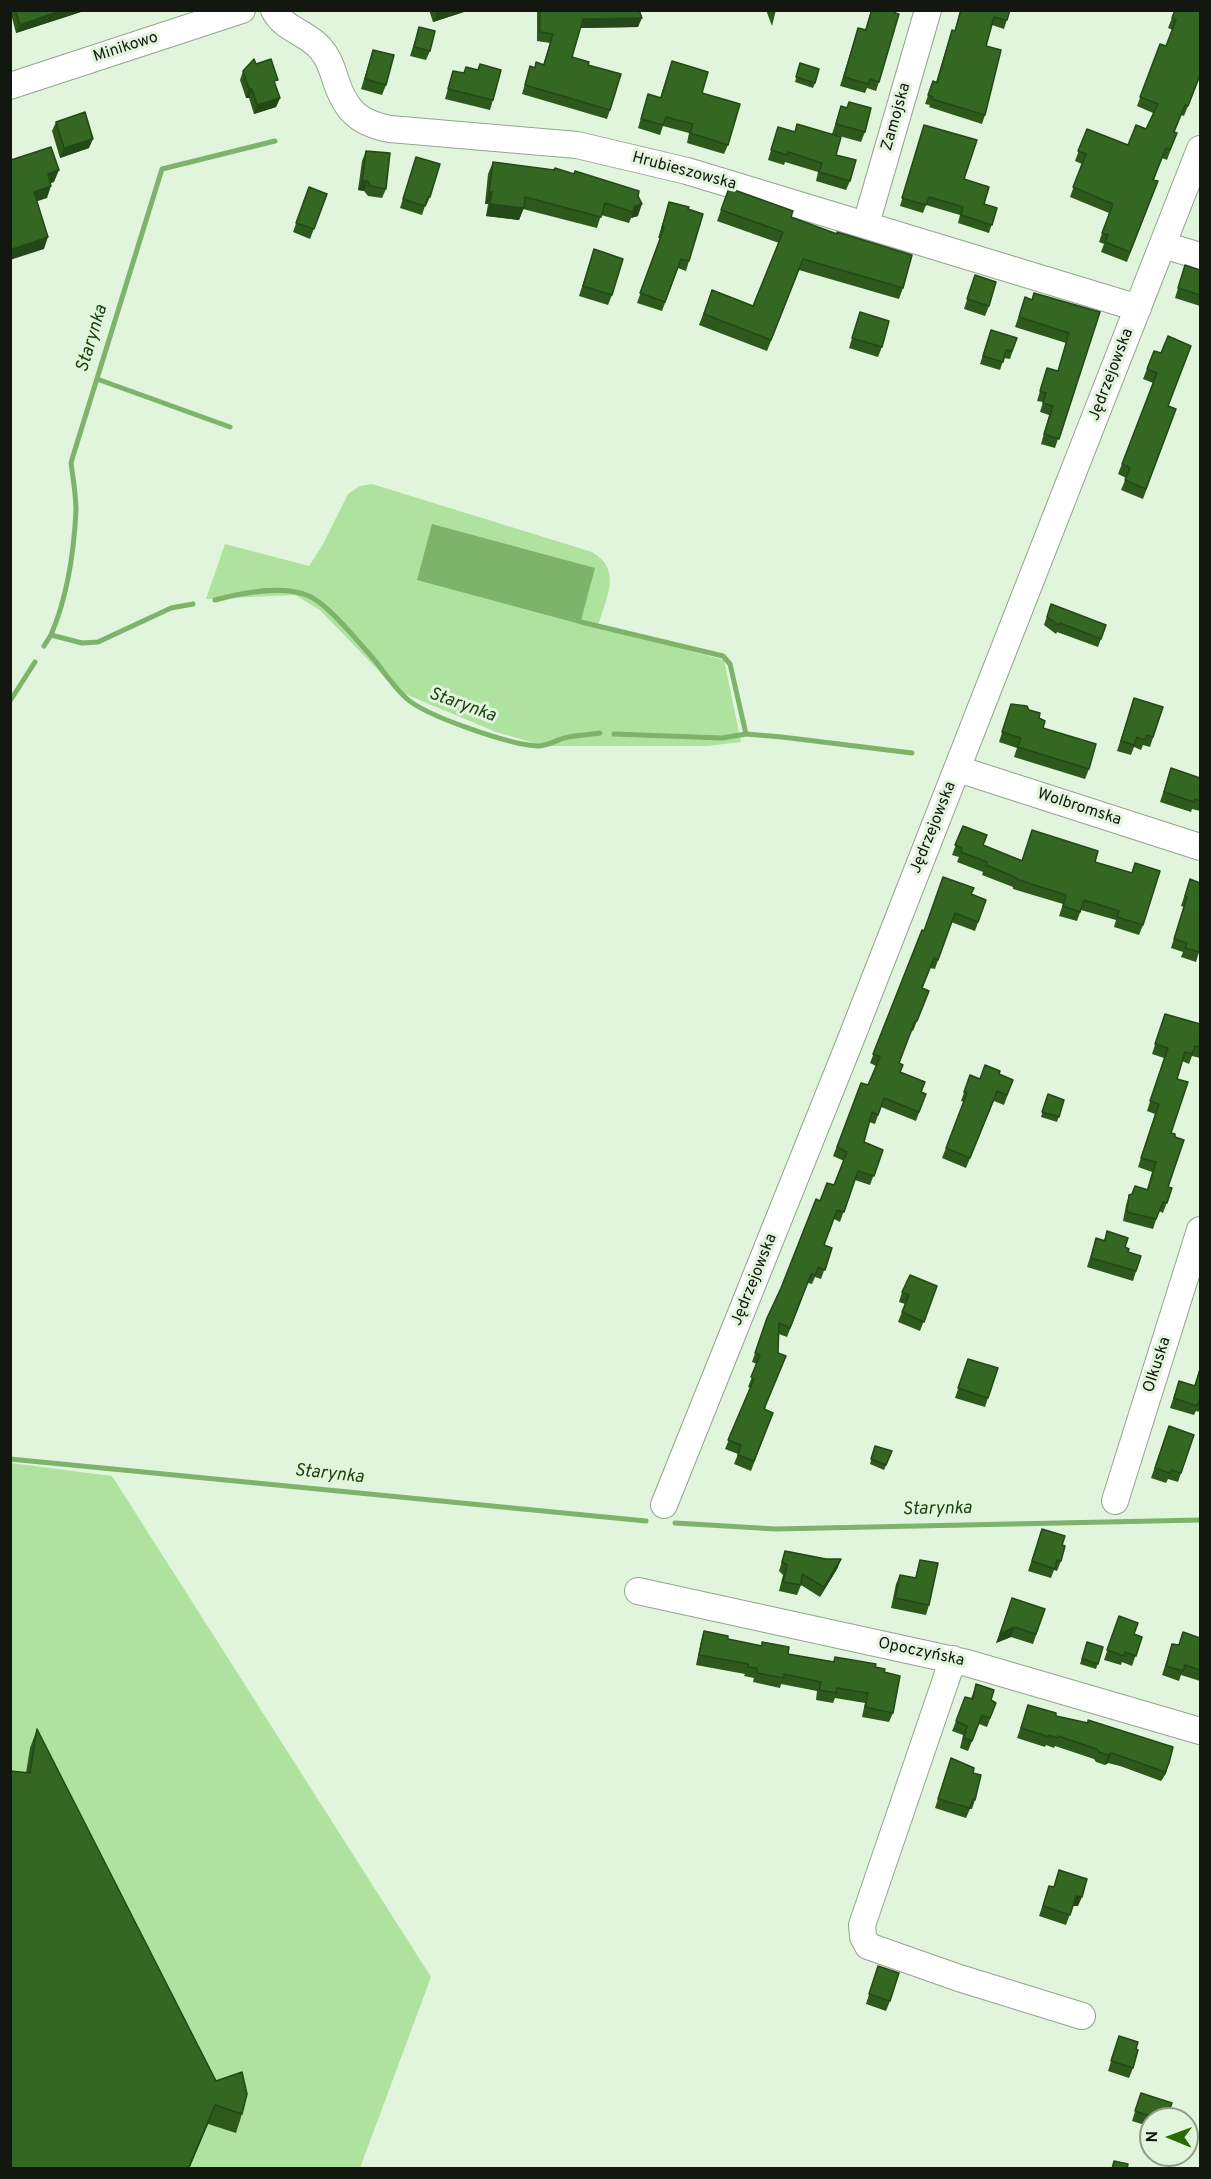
<!DOCTYPE html>
<meta charset="utf-8">
<style>
body{margin:0}
#map{position:relative;width:1211px;height:2179px;overflow:hidden;background:#e1f4dc;font-family:Overpass,sans-serif}
canvas{display:block}
.frame{position:absolute;inset:0;border:12px solid #121810;pointer-events:none}
.north{position:absolute;left:1139px;top:2107px;width:60px;height:60px;box-sizing:border-box;background:#e1f4dc;border:2px solid #8e9c8a;border-radius:50%;rotate:271deg;font-size:16px;font-weight:700;line-height:24px;text-align:center;color:#121810}
.north::after{content:'';display:block;margin:auto;width:21px;height:27px;background:#286b01;clip-path:polygon(50% 0,100% 100%,50% 72%,0 100%)}
</style>
<div id="map">
<canvas width="1211" height="2179"></canvas>
<div class="frame"></div>
<div class="north">N</div>
</div>
<script>
const context = document.querySelector('canvas').getContext('2d');
context.lineJoin = 'round';
function fillPath(path, color) {
  context.fillStyle = color;
  context.fill(path, 'evenodd');
}
function strokePath(path, color, width, dash) {
  context.strokeStyle = color;
  context.lineWidth = width;
  context.lineCap = dash ? 'butt' : 'round';
  context.setLineDash(dash || []);
  context.stroke(path);
}
function write(font, color, halo, rows, align = 'center') {
  context.font = font + ' Overpass,sans-serif';
  context.lineWidth = 6;
  context.setLineDash([]);
  context.textBaseline = 'middle';
  context.strokeStyle = halo;
  context.fillStyle = color;
  for (const [text, x, y, turn = 0] of rows) {
    context.save();
    context.translate(x, y);
    context.rotate((+turn || 0) * Math.PI / 180);
    context.textAlign = isNaN(turn) ? turn : align;
    if (halo) context.strokeText(text, 0, 0);
    context.fillText(text, 0, 0);
    context.restore();
  }
}
fillPath(new Path2D(`
 M372,484L592,552C623,570 606,598 598,626L724,660L741,742L707,746H545L496,732L398,691L320,610L295,595L206,599L225,544L309,566L322,546L348,494L360,486Z
 M11,1463L112,1476L431,1977L360,2168H11Z`), '#afe29f');
fillPath(new Path2D(`
 M432,524L595,568L580,624L417,580Z`), '#7eb36c');
strokePath(new Path2D(`
 M97,379L230,427
 M215,600C241,593 283,585 309,596C329,605 362,646 377,663C386,675 395,688 406,698C425,716 511,745 538,746C547,746 555,741 564,738C575,735 588,735 600,733
 M581,622L723,656L730,664L746,734
 M51,635C68,595 74,553 76,510C76,495 73,478 71,463L73,456L162,169L275,141
 M44,646L51,635L82,643L98,642L171,608L193,604
 M10,701L35,662
 M614,734L722,738L746,734L782,737L912,753
 M10,1459L646,1521
 M675,1523L776,1529L1200,1520`), '#7eb36c', 5);
const minor = new Path2D(`
 M274,10C283,29 308,33 321,49C328,57 332,68 335,78C345,110 358,123 390,129L577,145L687,171L1138,308
 M10,86L242,10
 M866,224L928,10
 M1163,245L1200,256
 M958,769L1200,847
 M1115,1501L1200,1230
 M664,1505L849,1044L1200,149
 M638,1591L967,1663L1200,1731
 M953,1659L862,1925L863,1937L868,1946L959,1978L1082,2016`);
strokePath(minor, '#94a58f', 28);
strokePath(minor, '#fff', 26);
fillPath(new Path2D(`
 M10,10H87L16,33Z
 M429,10H470L433,22Z
 M537,10H639L638,27L580,28L572,57L588,65L610,110L607,119L522,94L530,66L535,67L536,62L543,65L550,43L537,41Z
 M766,10H776L772,26Z
 M871,10L879,82L876,91L867,88L865,93L840,86L858,28L865,30Z
 M960,10H1010L1004,29L992,25L986,46L985,115L982,124L929,107L930,105L925,104L933,81L936,82L949,39L952,30L955,31Z
 M1175,10L1200,76L1184,116L1181,115L1174,132L1177,133L1167,160L1162,158L1154,180L1158,181L1127,262L1101,252L1104,244L1099,242L1109,213L1070,197L1082,164L1075,161L1087,129L1128,145L1146,129L1153,113L1137,106L1160,44L1166,46L1173,30L1168,28Z
 M419,27L430,51L426,60L410,56Z
 M373,50L386,85L382,95L361,89Z
 M672,61L702,93L728,145L724,154L687,143L689,133L663,126L660,135L638,128L648,94L660,98Z
 M800,63L815,83L813,88L795,82Z
 M256,64L280,98L276,107L254,114L249,98H246L240,80L243,71Z
 M480,64L493,100L490,110L445,99L453,71L464,73L466,67L478,70Z
 M841,106L865,132L861,142L832,134Z
 M56,122L89,148L60,158L52,131Z
 M924,125L984,204L997,208L989,233L958,223L960,215L926,205L923,213L900,206Z
 M778,127L836,155L850,181L846,190L816,181L818,172L785,162L784,165L768,160Z
 M366,151L386,189L382,198L368,196L364,191L358,190L362,161Z
 M416,157L430,197L426,206H425L422,215L400,208Z
 M493,162L638,196V216L631,218L629,223L601,215L597,228L523,209L519,220L486,216L488,204H485L488,174Z
 M309,187L327,194L310,239L293,232Z
 M729,188L791,217L903,288L899,299L799,270L767,351L699,325L712,290L753,306L779,243L717,221Z
 M669,202L688,209L689,261L686,271L678,268L662,311L637,303L660,238H658Z
 M594,249L612,295L608,305L579,296Z
 M1200,270V306L1175,298L1182,275Z
 M975,275L989,306L985,316L964,309Z
 M1025,297L1032,300L1100,312L1055,448L1041,444L1049,415L1040,412L1043,402L1037,401L1047,368L1058,371L1066,343L1015,327Z
 M860,312L882,347L878,357L849,348Z
 M991,330L1017,338L1010,359L1004,358L1000,370L980,364Z
 M1154,351L1168,406L1176,409L1143,499L1121,490L1126,478L1118,474L1153,383L1143,379Z
 M1051,604L1106,625L1098,647L1057,632L1056,634L1044,625Z
 M1134,698L1163,707L1150,747L1143,745L1141,750L1134,747L1131,755L1117,751Z
 M1011,704L1029,710L1039,718L1043,728L1089,769L1085,779L1014,757L1017,748L999,742Z
 M1171,768L1200,778V811L1192,809L1191,812L1160,802Z
 M963,826L983,845L1022,860L1032,830L1095,862L1143,925L1139,935L1114,927L1116,920L1081,910L1077,921L1059,916L1063,904L1013,889V887L982,875L983,872L957,862L959,857L952,855Z
 M1190,879L1200,949L1196,962L1181,957L1183,952L1171,948L1184,907L1181,906Z
 M971,894L986,900L975,931L951,922L935,969L930,968L922,988L929,991L913,1031L911,1030L899,1063L900,1072L922,1092L926,1094L916,1121L881,1107L875,1124L869,1122L864,1142L883,1150L870,1185L855,1180L840,1222L834,1219L824,1245L832,1248L821,1279L815,1277L812,1284L808,1283L787,1337L779,1334L765,1410L773,1413L751,1471L734,1464L738,1454L725,1449L751,1388L748,1387L757,1364L752,1362L767,1318L820,1201L834,1185L844,1161L833,1156L861,1083L868,1085L876,1066L870,1063L922,930L924,931Z
 M1165,1014L1200,1024V1058L1192,1056L1189,1064L1182,1061L1177,1079L1171,1133L1175,1137L1168,1187L1172,1188L1163,1213L1159,1211L1153,1229L1123,1221L1126,1205L1129,1195L1147,1189L1152,1172L1138,1167L1155,1114L1147,1111L1164,1058L1152,1054Z
 M999,1074L1013,1080L1004,1105L994,1101L966,1168L942,1158L964,1102L961,1101L970,1075L980,1079Z
 M1048,1094L1064,1100L1057,1122L1041,1117Z
 M1107,1231L1125,1247L1128,1252L1141,1256L1133,1281L1087,1267L1096,1238L1104,1240Z
 M937,1286L920,1331L898,1322L905,1304L899,1302L902,1292Z
 M968,1359L998,1368L985,1407L955,1398Z
 M1200,1369V1412L1196,1411L1194,1415L1170,1408L1179,1381L1194,1386Z
 M1169,1426L1194,1435L1178,1482L1168,1479L1166,1483L1151,1478Z
 M875,1446L892,1451L884,1470L870,1464Z
 M1042,1529L1062,1545L1061,1561L1057,1571L1054,1570L1051,1578L1028,1571Z
 M785,1551L826,1559H841L837,1569L820,1597L801,1585L797,1595L779,1591L783,1575L779,1571Z
 M920,1560L929,1605L926,1615L891,1608L896,1584L900,1575L915,1578Z
 M1012,1598L1045,1609L1033,1644L1011,1637L996,1643Z
 M1119,1616L1134,1634L1142,1637L1132,1666L1122,1662L1121,1665L1104,1660Z
 M704,1631L728,1639L761,1646L762,1642L788,1654L833,1662L835,1657L875,1667L884,1672L893,1713L889,1722L862,1717L865,1703L835,1698L833,1703L816,1700L817,1691L781,1684L780,1688L753,1682L754,1678L744,1676L745,1674L696,1665L701,1641Z
 M1200,1638V1681L1181,1675L1179,1681L1162,1675L1172,1644L1178,1645Z
 M1087,1642L1103,1647L1096,1669L1080,1664Z
 M976,1684L991,1700L996,1703L987,1727L979,1724L968,1751L960,1748L963,1735L952,1731L956,1721L971,1699Z
 M1028,1705L1056,1716L1173,1747L1166,1773L1161,1781L1120,1766L1108,1763L1105,1765L1096,1762L1094,1759L1055,1746L1054,1748L1046,1745L1045,1747L1017,1738Z
 M37,1729L216,2081L242,2114L236,2133L208,2124L189,2169H10L26,1773L30,1748Z
 M951,1758L975,1800L972,1809H970L966,1818L935,1808Z
 M1049,1886L1078,1906H1073L1066,1925L1039,1916Z
 M878,1966L890,2001L886,2011L866,2004Z
 M1119,2036L1136,2049L1133,2068L1129,2078L1108,2071Z
 M1141,2093L1166,2119H1151V2127L1132,2121Z`), '#2d591c');
fillPath(new Path2D(`
 M63,10H87L16,33L20,25Z
 M445,10H470L433,22L437,13Z
 M642,18L638,27L579,28L583,19Z
 M249,89H252L249,98H246Z
 M280,98L276,107L254,114L257,105Z
 M93,139L89,148L60,158L64,148Z
 M59,170L54,182L44,186L48,174Z
 M362,181H367L364,191L358,190Z
 M51,186L47,198L29,204L34,192Z
 M489,192H492L488,204H485Z
 M490,204L524,208L519,220L486,216Z
 M642,204L638,216L631,218L634,207Z
 M48,237L44,249L10,260V250Z
 M841,1559L837,1569L820,1597L824,1587Z
 M1014,1627L1011,1637L996,1643L1000,1634Z
 M1111,1753L1108,1763L1105,1765L1108,1755Z
 M1169,1763L1166,1773L1161,1781Z
 M1076,1896L1082,1897L1078,1906H1072Z
 M215,2105L208,2124L189,2169H188Z`), '#244817');
const building = new Path2D(`
 M15,10H63L20,25Z
 M436,10H445L437,13Z
 M540,10H639L642,18L583,19L572,57L589,62L588,65L621,74L610,110L525,85L530,66L535,68L536,62L544,65L553,34L540,32Z
 M872,10H896L895,13L899,14L879,82L870,79L868,84L844,77L858,28L866,30Z
 M961,10H1010L1007,20L994,17L986,46L1001,50L985,115L932,99L933,97L928,95L933,81L937,83L952,30L955,31Z
 M1175,10H1200V75L1188,106L1185,105L1174,132L1177,133L1170,150L1166,148L1153,180L1158,181L1130,252L1105,242L1108,235L1102,233L1113,204L1073,187L1086,154L1078,151L1087,129L1128,145L1136,125L1146,129L1158,104L1140,97L1160,44L1166,46L1176,20L1172,18Z
 M419,27L435,31L430,51L414,47Z
 M373,50L394,55L386,85L365,79Z
 M254,59L256,64L271,59L278,80L274,81L280,98L257,105L252,89H249L243,71Z
 M672,61L708,72L702,93L740,104L728,145L690,133L693,124L666,117L663,125L641,119L648,94L661,98Z
 M800,63L819,69L815,83L796,77Z
 M480,64L501,70L493,100L448,89L453,71L464,73L466,67L478,70Z
 M849,102L871,108L865,132L836,124L841,106L847,108Z
 M85,112L93,139L64,148L56,122Z
 M797,124L841,137L836,155L856,160L850,181L819,172L822,163L788,152L787,155L771,150L778,127L795,132Z
 M924,125L977,140L964,179L989,187L984,204L997,208L992,225L961,215L963,207L929,197L926,205L902,198Z
 M51,147L59,170L48,174L51,186L34,192L48,237L10,250V158L11,160Z
 M366,151L390,153L386,189L371,186L367,181H362Z
 M416,157L440,164L430,197H428L425,206L403,199Z
 M493,162L554,170L555,168L574,174L575,171L639,191L638,196L642,204L634,207L633,212L605,203L601,217L525,197L524,208L490,204L492,192H489Z
 M309,187L327,194L314,229L296,223Z
 M729,188L793,211L791,217L837,234V232L912,255L903,288L803,259L771,340L704,314L712,290L753,306L783,232L721,210Z
 M669,202L689,207L688,209L703,214L689,261L681,259L665,302L640,293L664,228H662Z
 M594,249L623,259L612,295L583,286Z
 M1185,265L1200,270V295L1178,288Z
 M975,275L996,282L989,306L967,299Z
 M1034,293L1100,312L1059,439L1044,434L1053,406L1043,403L1046,393L1040,391L1047,368L1058,371L1069,333L1019,317L1025,297L1032,300Z
 M860,312L889,321L882,347L852,338Z
 M991,330L1017,338L1012,351L1006,350L1003,362L983,356Z
 M1168,336L1191,346L1168,406L1176,409L1146,489L1125,480L1130,468L1122,464L1157,373L1147,369L1154,351L1161,353Z
 M1051,604L1106,625L1101,639L1060,623L1059,625L1047,617Z
 M1134,698L1163,707L1153,737L1147,735L1145,740L1137,737L1134,745L1121,741Z
 M1011,704L1027,706L1029,710L1040,713L1039,718L1045,721L1043,728L1096,744L1089,769L1018,747L1021,738L1002,732Z
 M1171,768L1200,778V801L1195,799L1194,802L1164,792Z
 M963,826L987,835L983,845L1022,861L1032,830L1098,851L1095,862L1132,873L1135,863L1160,871L1143,925L1117,917L1119,911L1084,900L1080,912L1063,906L1066,895L1016,879L1017,878L986,865L987,862L961,852L962,848L955,845Z
 M943,877L974,888L971,894L986,900L978,922L955,913L938,960L934,958L922,988L929,991L917,1021H915L899,1063L903,1065L900,1072L925,1082L921,1092L926,1094L919,1112L884,1098L878,1115L872,1112L864,1142L883,1150L874,1176L858,1171L844,1212L837,1210L824,1245L832,1248L825,1270L818,1267L815,1275L811,1274L790,1328L779,1323L778,1353L786,1356L764,1409L773,1413L754,1461L738,1455L741,1445L728,1440L754,1379L751,1377L760,1355L755,1353L767,1318L781,1288L816,1199L820,1201L827,1183L834,1185L847,1152L837,1147L861,1083L868,1085L880,1057L873,1054L922,930L924,931Z
 M1190,879L1200,883V949L1199,952L1185,948L1187,943L1174,939L1187,897L1185,896Z
 M1165,1014L1200,1024V1047L1195,1046L1192,1054L1185,1052L1177,1079L1188,1082L1171,1133L1175,1134V1137L1184,1140L1168,1187L1172,1188L1167,1203L1163,1202L1156,1219L1127,1212L1129,1195L1132,1194L1135,1186L1148,1190L1156,1162L1141,1158L1159,1104L1150,1101L1168,1048L1155,1044Z
 M985,1065L1000,1071L999,1074L1013,1080L1007,1095L997,1091L970,1158L946,1148L967,1093L964,1092L970,1075L980,1079Z
 M1048,1094L1064,1100L1059,1117L1042,1112Z
 M1107,1231L1128,1238L1125,1247L1129,1249L1128,1252L1141,1256L1136,1271L1091,1258L1096,1238L1105,1241Z
 M910,1275L937,1286L924,1322L902,1312L909,1295L902,1292Z
 M968,1359L998,1368L988,1398L958,1388Z
 M1200,1369V1401H1199L1197,1406L1174,1398L1179,1381L1195,1386Z
 M1169,1426L1194,1435L1181,1473L1171,1470L1170,1473L1155,1468Z
 M875,1446L892,1451L886,1465L871,1459Z
 M1042,1529L1065,1536L1062,1545L1065,1546L1061,1561L1057,1560L1055,1569L1032,1561Z
 M785,1551L826,1559H841L824,1587L802,1574L801,1585L783,1582L787,1565L782,1562Z
 M920,1560L938,1563L929,1605L895,1598L900,1575L916,1578Z
 M1012,1598L1045,1609L1036,1634L1014,1627L1000,1634Z
 M1119,1616L1138,1623L1134,1634L1142,1637L1136,1656L1125,1652L1124,1656L1107,1650Z
 M704,1631L728,1636V1639L762,1646V1642L789,1647L788,1654L834,1662L835,1657L876,1664L875,1667L885,1669L884,1672L900,1676L893,1713L865,1707L868,1693L837,1688L836,1693L819,1690L821,1682L784,1674V1678L757,1673V1668L748,1667V1664L699,1655Z
 M1183,1632L1200,1638V1670L1185,1665L1183,1671L1166,1666L1172,1644L1179,1645Z
 M1087,1642L1103,1647L1098,1664L1082,1659Z
 M976,1684L994,1690L991,1700L996,1703L990,1718L982,1715L972,1741L964,1738L967,1726L956,1721L965,1697L973,1699Z
 M1028,1705L1056,1713V1716L1088,1723V1720L1173,1747L1169,1763L1165,1772L1123,1757L1111,1753L1108,1755L1099,1752L1097,1749L1058,1736L1057,1738L1049,1735V1737L1021,1728Z
 M37,1729L216,2081L242,2072L247,2094L242,2114L215,2105L188,2169H10V1771L30,1773Z
 M951,1758L974,1768L973,1773L981,1775L975,1800L973,1799L970,1808L938,1799Z
 M1059,1870L1087,1879L1082,1897L1076,1896L1070,1915L1043,1906L1049,1886L1054,1887Z
 M878,1966L899,1973L890,2001L869,1994Z
 M1119,2036L1138,2042L1136,2049L1138,2050L1133,2068L1111,2061Z
 M1141,2093L1172,2103L1166,2119H1160L1135,2111Z
 M1114,2161L1128,2164L1127,2169H1112Z`);
fillPath(building, '#346721');
strokePath(building, '#244817', 1.5);
write('16px', '#121810', '#e1f4dc', [
 ["Minikowo",126,48,-18],
 ["Zamojska",897,117,-74],
 ["Hrubieszowska",684,172,15],
 ["Jędrzejowska",1112,375,-69],
 ["Wolbromska",1079,808,18],
 ["Jędrzejowska",934,828,-68],
 ["Jędrzejowska",755,1280,-68],
 ["Olkuska",1158,1365,-72],
 ["Opoczyńska",921,1653,12]
]);
write('italic 18px', '#1b3f0d', '#e1f4dc', [
 ["Starynka",93,339,-73],
 ["Starynka",462,706,20],
 ["Starynka",329,1475,6],
 ["Starynka",937,1510,-1]
]);
</script>
